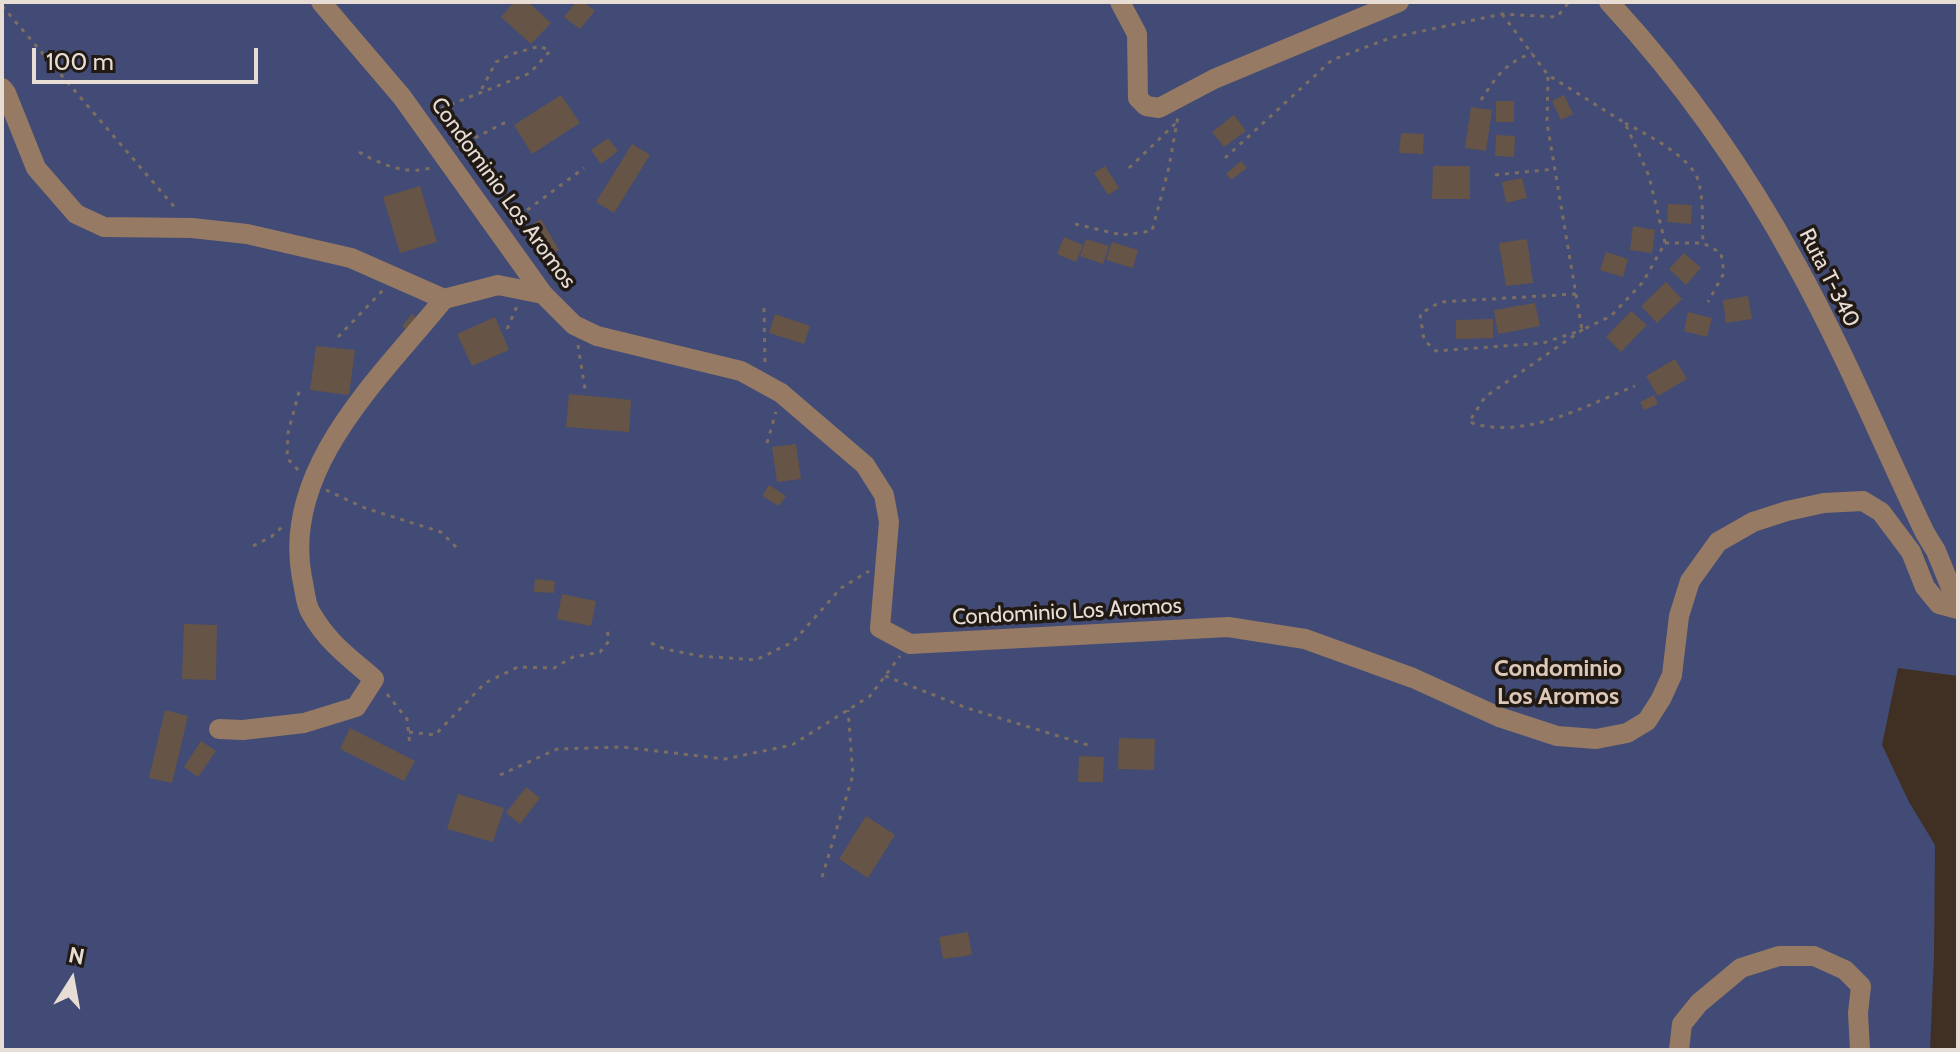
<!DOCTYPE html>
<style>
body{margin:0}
#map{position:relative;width:1960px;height:1052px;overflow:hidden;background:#403023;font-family:Cabin,sans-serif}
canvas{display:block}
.frame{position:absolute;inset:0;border:4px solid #e8ddd5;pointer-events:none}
.north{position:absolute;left:32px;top:940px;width:80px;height:80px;-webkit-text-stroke:6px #211a14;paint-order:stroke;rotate:11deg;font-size:22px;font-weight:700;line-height:32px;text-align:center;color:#e8ddd5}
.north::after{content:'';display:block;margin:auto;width:28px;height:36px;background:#e8ddd5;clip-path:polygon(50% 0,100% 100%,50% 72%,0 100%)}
.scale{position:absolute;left:32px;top:48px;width:226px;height:36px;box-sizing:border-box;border:4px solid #e8ddd5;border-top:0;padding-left:10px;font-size:24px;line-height:28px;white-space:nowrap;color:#e8ddd5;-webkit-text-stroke:6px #211a14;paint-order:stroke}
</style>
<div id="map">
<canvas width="1960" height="1052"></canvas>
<div class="frame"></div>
<div class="north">N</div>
<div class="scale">100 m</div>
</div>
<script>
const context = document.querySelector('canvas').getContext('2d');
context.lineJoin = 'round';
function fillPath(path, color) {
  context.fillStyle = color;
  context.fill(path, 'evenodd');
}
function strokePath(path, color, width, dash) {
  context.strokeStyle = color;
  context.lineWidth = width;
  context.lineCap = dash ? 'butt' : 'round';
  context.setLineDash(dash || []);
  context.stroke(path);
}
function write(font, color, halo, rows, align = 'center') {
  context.font = font + ' Cabin,sans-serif';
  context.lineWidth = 7;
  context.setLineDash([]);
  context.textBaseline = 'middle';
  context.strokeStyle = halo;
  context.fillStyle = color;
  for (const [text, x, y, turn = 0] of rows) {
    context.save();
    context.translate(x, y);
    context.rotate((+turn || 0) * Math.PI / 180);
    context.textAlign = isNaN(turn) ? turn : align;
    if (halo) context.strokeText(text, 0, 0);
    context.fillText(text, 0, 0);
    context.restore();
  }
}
fillPath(new Path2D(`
 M2,2H1958V676L1898,668L1882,745L1909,802L1935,845L1934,955L1930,1050H2Z`), '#414b75');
fillPath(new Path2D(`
 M514,2H528L551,23L531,44L501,17Z
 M576,2H584L595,11L580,29L564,17Z
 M561,95L580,123L532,154L514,125Z
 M1564,95L1573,114L1561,120L1552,101Z
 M1496,101H1514V122H1496Z
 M1471,107L1492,110L1486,151L1465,148Z
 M1234,115L1246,131L1224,147L1212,132Z
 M1401,133L1424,134L1423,154L1399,153Z
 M1496,135L1515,136L1514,157L1495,156Z
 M608,138L618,151L601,164L591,150Z
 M632,144L650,155L614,213L596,202Z
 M1241,161L1247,168L1231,180L1226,174Z
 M1105,166L1119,188L1108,195L1094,173Z
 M1433,166H1470V199H1432Z
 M1522,178L1527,198L1506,203L1502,182Z
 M420,186L437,242L400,253L383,197Z
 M1668,204L1692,205L1691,224L1667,222Z
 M541,219L559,250L549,256L531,225Z
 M1633,226L1655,230L1652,253L1630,250Z
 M1064,237L1083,245L1076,262L1057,254Z
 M1086,239L1109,246L1103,264L1080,256Z
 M1527,239L1533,283L1506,286L1499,243Z
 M1112,242L1138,250L1133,268L1106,260Z
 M1606,252L1628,259L1623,277L1600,270Z
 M1684,253L1701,268L1686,285L1669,269Z
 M1666,282L1682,299L1657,323L1641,306Z
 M1748,296L1752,319L1726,323L1723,300Z
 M1535,303L1540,326L1498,334L1494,310Z
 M1631,311L1647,325L1621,352L1606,337Z
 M1688,312L1712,318L1707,337L1684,331Z
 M412,314L420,322L410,333L402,326Z
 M775,314L810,326L804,344L769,333Z
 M495,317L509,350L472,366L457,334Z
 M1493,319V338L1456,339V320Z
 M316,346L355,350L349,395L310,390Z
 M1675,359L1687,379L1658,396L1646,376Z
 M569,394L631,400L629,432L566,427Z
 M1654,395L1658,404L1644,410L1640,402Z
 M796,444L801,479L777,482L772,447Z
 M769,485L786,496L779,506L762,496Z
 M535,579L555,581L554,593L534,592Z
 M562,594L596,601L591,626L557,619Z
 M184,624L217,625L216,680L182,679Z
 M165,710L188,716L172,783L149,778Z
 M350,728L415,761L404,781L340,749Z
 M1119,738L1155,739L1154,770L1118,769Z
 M201,741L216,751L198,777L184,767Z
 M1079,756L1104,757L1103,782H1078Z
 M526,787L540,798L520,824L506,813Z
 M458,794L504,808L493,842L447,829Z
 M866,816L895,835L868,878L839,859Z
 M968,932L972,955L943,959L939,937Z`), '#665446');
strokePath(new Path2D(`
 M2,6L177,210
 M1502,14L1548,75L1625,123L1649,176L1665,243L1643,282L1611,316L1582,330L1547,123L1548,75
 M1481,100C1497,76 1504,64 1532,53
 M432,112L530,73L550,51L540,46L512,54L496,62L480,92
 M1625,123C1646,134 1690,156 1698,180C1704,200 1702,222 1703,243
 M457,147L510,120
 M359,152C380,164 405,175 430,168
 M1225,158L1332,60L1390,38L1502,14L1557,17L1569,2
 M1129,168L1177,122
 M1495,175L1555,169
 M511,222L584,168
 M1075,224L1122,235L1152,231L1169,167L1178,116
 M1665,243H1703L1721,253L1724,273L1708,302
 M1576,294L1440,302L1420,314L1424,340L1436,351L1543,343L1582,330L1485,397L1469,422C1524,441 1584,406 1635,386
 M764,308L765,365
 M507,329L518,304
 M338,337L384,289
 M578,345L585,389
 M767,443L776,412
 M298,470L287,458L288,433L300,388
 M326,490L365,508L441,532L459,550
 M253,546L271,537L283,526
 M651,643L665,649L700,656L756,660L793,642L841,588L869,571
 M885,676L967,708L1091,746
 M387,694L407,719L410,746
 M409,732L435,735L485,683L518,667L554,668L573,657L600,652L609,641L607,628
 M500,775L557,749L622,747L725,759L792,745L870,696L900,656
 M822,877L853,775L848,710`), '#7c6d62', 3, [4, 6]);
strokePath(new Path2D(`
 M321,2L402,97L543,294L574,325L597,336L741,371L781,393L865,465L884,495L889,522L880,628L910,644L1228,627L1305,639L1413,678L1499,717L1557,736L1596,739L1627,733L1647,721L1661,699L1672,675L1679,616L1690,581L1718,542L1753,522L1787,511L1824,503L1863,501L1881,512L1911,552L1925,587L1939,604L1958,609
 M1120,2L1137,34L1138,98L1146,106L1159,108L1214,79L1399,2
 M1609,2C1682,81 1745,170 1796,264C1844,351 1882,443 1925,533L1936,551L1958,605
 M2,88L6,93L36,168L76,214L104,227L192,228L247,234L351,258L444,299L498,285L543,294
 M219,729L243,730L304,723L356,707L374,679C349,657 328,643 311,613C305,604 305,589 302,578C281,468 381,377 444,299
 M1679,1050L1682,1024L1699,1003L1741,968L1779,956H1814L1845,970L1861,986L1858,1013L1860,1050`), '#967a64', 20);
write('22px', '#e8ddd5', '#211a14', [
 ["Condominio Los Aromos",503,193,54],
 ["Ruta T-340",1829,278,63],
 ["Condominio Los Aromos",1067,612,-3]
]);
write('bold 24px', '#ddc8b8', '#211a14', [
 ["Condominio",1558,669],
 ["Los Aromos",1558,697]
]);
</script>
